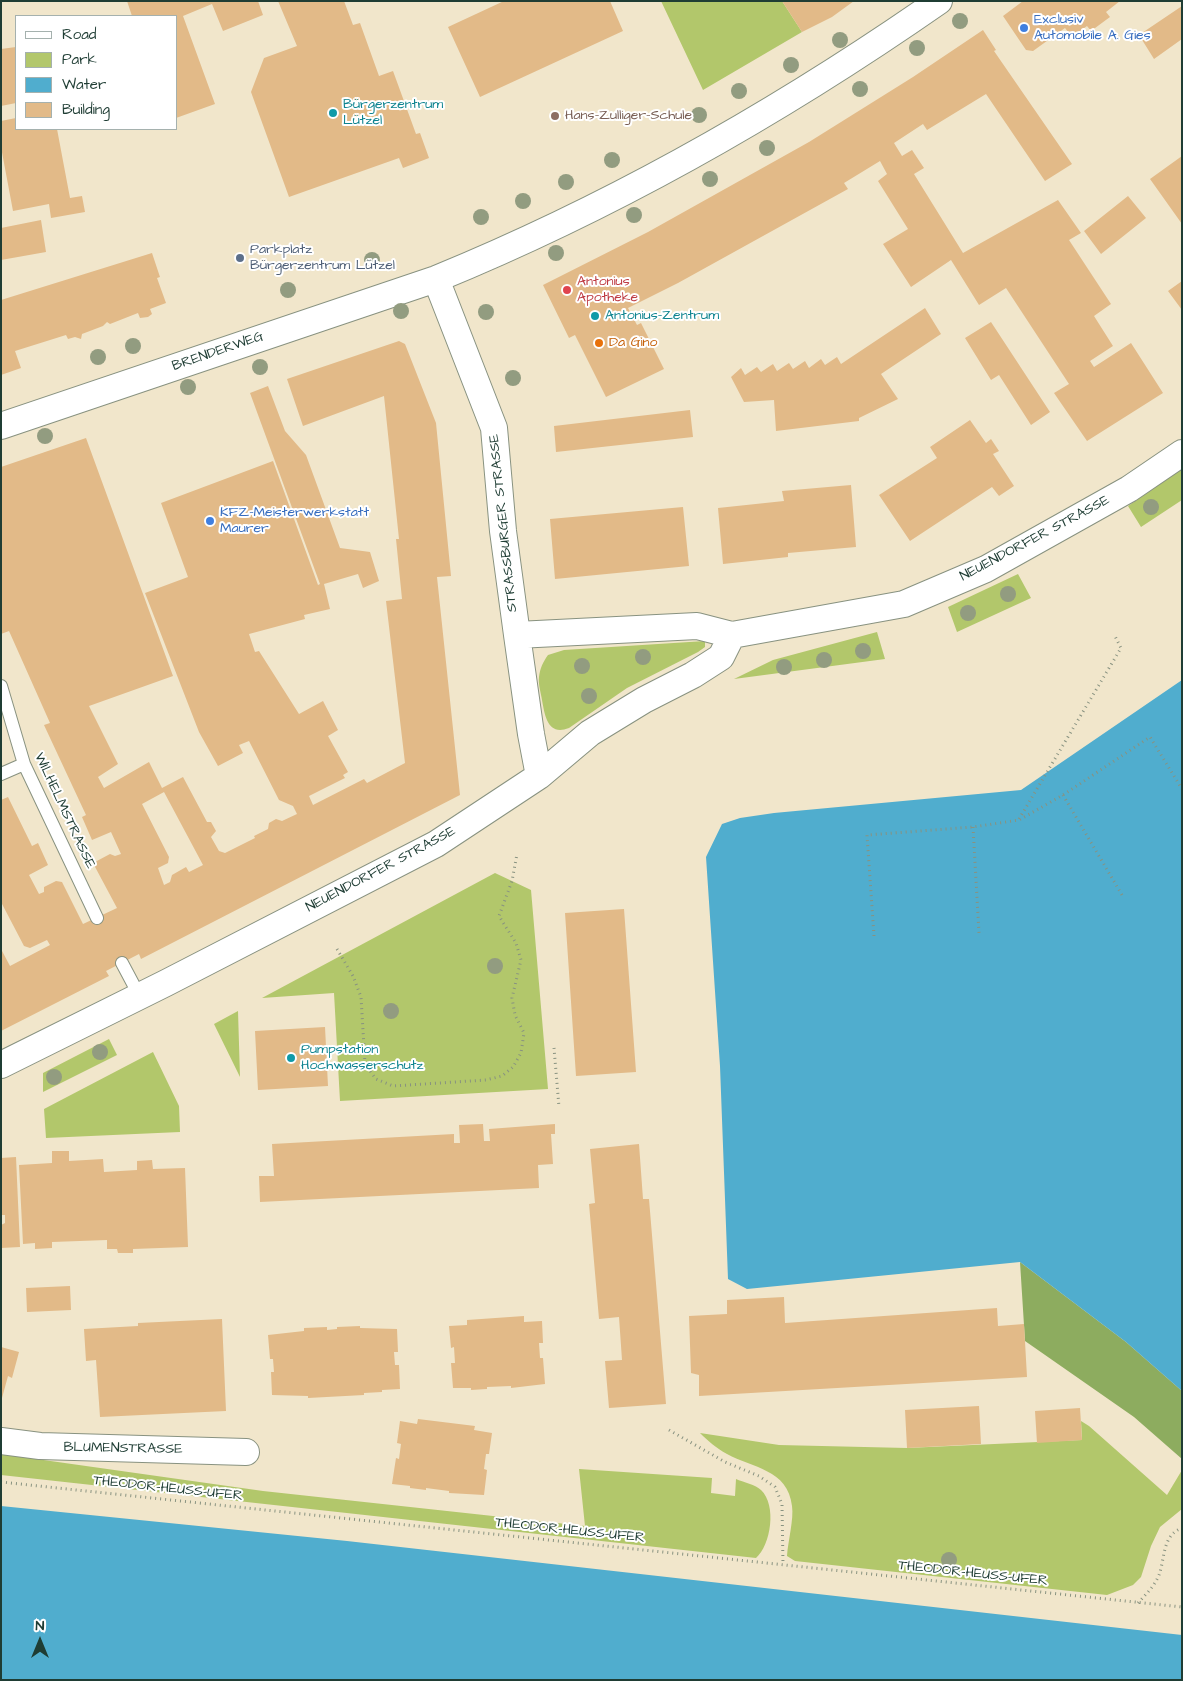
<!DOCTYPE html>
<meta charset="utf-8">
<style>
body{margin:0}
#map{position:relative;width:1183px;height:1681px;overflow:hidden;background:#f1e6cb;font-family:"Architects Daughter",sans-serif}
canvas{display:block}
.frame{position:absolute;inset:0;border:2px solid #1f3d34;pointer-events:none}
.legend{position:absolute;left:15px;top:15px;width:162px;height:115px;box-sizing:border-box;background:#fff;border:1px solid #a5b1ae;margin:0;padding:6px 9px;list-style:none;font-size:15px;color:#1f3d34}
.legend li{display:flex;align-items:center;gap:10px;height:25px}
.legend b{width:25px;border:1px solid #a5b1ae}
.north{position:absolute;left:15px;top:1616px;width:50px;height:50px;-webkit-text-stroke:4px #fff;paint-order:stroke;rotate:0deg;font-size:14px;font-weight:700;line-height:20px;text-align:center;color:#1f3d34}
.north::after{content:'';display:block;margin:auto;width:18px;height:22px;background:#1f3d34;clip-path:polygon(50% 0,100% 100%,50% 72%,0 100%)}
</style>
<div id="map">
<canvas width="1183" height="1681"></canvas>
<div class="frame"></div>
<ul class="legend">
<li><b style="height:6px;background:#fff"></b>Road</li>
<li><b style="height:14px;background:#b2c76b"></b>Park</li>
<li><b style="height:14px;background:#50adce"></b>Water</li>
<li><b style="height:14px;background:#e2ba88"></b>Building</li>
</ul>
<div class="north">N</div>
</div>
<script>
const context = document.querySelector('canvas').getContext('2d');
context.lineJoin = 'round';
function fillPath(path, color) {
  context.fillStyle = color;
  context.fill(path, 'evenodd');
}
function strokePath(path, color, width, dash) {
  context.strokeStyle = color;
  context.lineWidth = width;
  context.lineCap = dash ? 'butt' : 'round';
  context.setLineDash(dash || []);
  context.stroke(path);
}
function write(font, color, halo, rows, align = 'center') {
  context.font = font + ' "Architects Daughter",sans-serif';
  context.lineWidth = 4;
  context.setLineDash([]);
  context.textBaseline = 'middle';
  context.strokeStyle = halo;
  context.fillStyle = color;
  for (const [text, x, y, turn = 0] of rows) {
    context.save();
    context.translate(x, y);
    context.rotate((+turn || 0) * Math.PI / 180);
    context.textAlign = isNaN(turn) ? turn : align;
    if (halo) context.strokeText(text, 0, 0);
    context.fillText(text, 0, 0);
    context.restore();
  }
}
fillPath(new Path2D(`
 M661,1H782L802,32L703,90Z
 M1182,469V500L1141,527L1128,506Z
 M1018,574L1031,598L957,632L948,607Z
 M877,632L885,659L734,679L773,660Z
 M705,641V647L698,652L627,688L569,728C548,736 545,717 542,700C541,693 538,684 539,677C540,668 543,662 548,655L564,650Z
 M495,873L531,890L548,1089L340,1101L334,993L262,998Z
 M238,1011L240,1077L214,1024Z
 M109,1039L117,1055L43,1092V1073Z
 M153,1052L179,1106L180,1132L46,1138L44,1109Z
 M1081,1421L1089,1426L1167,1495L1182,1470V1509L1160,1527L1151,1546L1141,1577L1133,1585L1107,1595L795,1561L787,1556C788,1541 794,1519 792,1506C788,1469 752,1468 727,1454C716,1448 708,1441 700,1433L779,1445L907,1448L1082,1440Z
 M1,1454L263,1491L585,1526L579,1469L712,1478L711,1493L735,1496L736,1479C743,1482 756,1485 761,1490C777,1505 771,1545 756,1558L1,1475Z`), '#b2c76b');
fillPath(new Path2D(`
 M1020,1262L1126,1342L1182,1391V1459L1134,1417L1025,1341Z`), '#8dac5f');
fillPath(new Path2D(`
 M1182,680V1391L1126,1342L1020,1262L747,1289L728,1279L720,1066L706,857L722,824L740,818L774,813L1021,790Z
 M1,1506L347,1541L1182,1635V1680H1Z`), '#50adce');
fillPath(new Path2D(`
 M127,1H258L263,15L223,31L212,4L183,16L215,104L176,118V16H132Z
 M278,1H344L353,25L360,23L379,76L393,71L416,134L420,133L429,158L403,168L399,158L289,197L251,92L264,58L297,46Z
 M504,1H610L623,31L480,97L448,27Z
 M782,1H854L832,17L802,32Z
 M1023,1H1120L1106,12L1110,17L1091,31L1087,26L1072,37L1065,28L1033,51L1026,50L1003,16Z
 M1182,6V39L1154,59L1139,35Z
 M983,30L996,50L994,51L1072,164L1045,181L986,94L927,130L923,124L894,143L902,156L912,150L924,168L914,174L963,253L1058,200L1081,233L1069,240L1111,304L1094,316L1113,346L1090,361L1094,367L1131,343L1163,393L1087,441L1054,393L1069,384L1006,288L979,305L951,260L911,287L883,244L908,229L878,181L887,174L880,161L844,183L848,189L678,283L628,308L637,325L641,323L664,369L606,397L575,335L569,338L543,285L648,232L809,142L913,77Z
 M16,47V103L1,106V49Z
 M16,118V129H57L70,198L82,196L85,212L51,218L49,204L13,211L1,147V121Z
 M1182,156V224L1150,179Z
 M1128,196L1146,218L1101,254L1084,231Z
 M41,220L46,252L1,260V228Z
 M152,253L160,277L157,278L166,303L150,309L152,314L148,317L140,318L138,313L110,324L107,322L103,326L82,334L81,339L75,337L68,339L66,335L15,351L21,368L1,375V300Z
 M1182,281V310L1168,291Z
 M925,308L941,334L881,374L898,399L859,418V421L776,431L774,400L744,402L731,377L741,368L745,375L757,367L761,372L773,364L777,371L789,363L793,369L805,361L809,368L821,359L825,365L837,357L841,364Z
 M991,322L1050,412L1031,425L999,375L991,380L965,338Z
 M399,341L405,344L436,423L451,576L437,577L460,795L141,959L139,954L106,971L109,976L1,1031V949L10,966L50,945L47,940L30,948L24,946L1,902V800L8,797L32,846L38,843L48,865L29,875L39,894L44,892V887L56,881L62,882L83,924L117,908L94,865L95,862L110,854L115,856L121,854L111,832L92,840L82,817L86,815L44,725L50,723L9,631L1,634V467L86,438L173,676L89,706L118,764L98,777L104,788L149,762L162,788L183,777L207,822H211L216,831L211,837L219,851L225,853L255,838L254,836L268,829L269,823L276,819L282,821L297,814L293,806L279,800L249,741L239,745L243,753L218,766L199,732L145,593L188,577L161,503L273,461L318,585L320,584L250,393L268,386L285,431L306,455L340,548L370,552L379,581L363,588L358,574L324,584L330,609L304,615L305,619L249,634L255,652L259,651L299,714L323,701L338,730L328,736L348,772L343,775L345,778L309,796L313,805L364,779L367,783L405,763L386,601L402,599L396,539H399L384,396L303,426L287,379ZM164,792L203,865L189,872L186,867L172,875L170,882L164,885L158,868L168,863L169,857L142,804Z
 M690,410L693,437L556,452L554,426Z
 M970,420L986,443L991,439L999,451L993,454L1014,486L999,496L992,487L910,541L879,495L937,458L930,447Z
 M851,485L856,547L788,553V557L723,564L718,508L784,501L782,491Z
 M683,507L689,566L555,579L550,519Z
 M624,909L636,1072L576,1076L565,913Z
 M325,1027L328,1086L258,1090L255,1031Z
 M483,1124L484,1141H490L489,1129L555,1124V1134H551L553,1164L538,1165L539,1188L260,1202L259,1176H274L272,1144L454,1134V1143H460L459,1125Z
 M639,1144L643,1199H649L666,1404L609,1408L605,1361L622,1360L619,1317L599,1319L589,1204L595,1203L590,1149Z
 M52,1151H69V1161L103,1159L104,1172L137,1170V1161L152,1160L153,1169L185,1168L188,1247L133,1249V1253H118L117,1249H107V1240L52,1242V1248L35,1249V1243L23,1244L19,1165L52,1163Z
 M16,1157L20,1247L1,1248V1225L5,1223V1215H1V1158Z
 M70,1286L71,1310L27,1312L26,1288Z
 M784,1297L785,1323L997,1308L998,1326L1024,1324L1027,1377L699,1396V1375L691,1373L689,1316L727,1314V1300Z
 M524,1316V1322L542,1321L543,1343H539L540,1358H543L545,1384L511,1388V1386L487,1387V1389L471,1390V1388H453L451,1363H455L454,1347L451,1348L449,1326L467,1325V1320Z
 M222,1319L226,1411L100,1417L96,1360L86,1361L84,1329L138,1326V1323Z
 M360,1326V1328L397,1329L398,1352H394L395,1365H399L400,1389L382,1390V1392L364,1393V1395L308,1398V1396L272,1395L271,1372H274L273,1359H270L268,1335L304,1331V1328L327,1327V1330L337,1329V1327Z
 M1,1347L19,1352L12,1378L8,1376L2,1398Z
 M979,1406L981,1444L907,1448L905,1410Z
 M1080,1408L1082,1440L1037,1443L1035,1411Z
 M418,1419L475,1426L474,1430L492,1433L489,1454H486L484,1469L487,1470L484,1495L449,1493V1491L426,1488V1490L410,1488V1486L392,1484L396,1458L399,1459L401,1444L397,1443L400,1421L417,1424Z`), '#e2ba88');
const service = new Path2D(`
 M1,686L24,764L97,918
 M1,774L24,764
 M122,963L139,995`);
const minor = new Path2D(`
 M436,279L494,428L503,531L517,635L531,734L539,776
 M1,426L436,279C614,206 781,111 939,1
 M517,635L697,626L732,635L904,604L986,569L1129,489L1182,453
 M1,1065L166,983L436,844L539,776L590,733L644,700L693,675L721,657L732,635
 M1,1441L40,1446L246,1452`);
strokePath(service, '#889280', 14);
strokePath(minor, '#889280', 28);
strokePath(new Path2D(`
 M1063,795L1122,895
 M1019,819L1121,648L1114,634
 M973,827L979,933
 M874,936L867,835L973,827L1019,820L1063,795L1150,737L1182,789
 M337,949L353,976L361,997L365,1064L376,1079L393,1086L486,1080L502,1076L513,1067L521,1053L524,1033L515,1015L512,998L521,960L516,943L499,916L512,881L517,854
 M554,1048L559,1107
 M669,1430L725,1462L759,1476L775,1487L782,1504L783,1565
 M1,1482L1182,1607
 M1138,1603C1146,1594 1154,1587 1159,1575C1165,1559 1162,1535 1182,1528`), '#889280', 3, [1, 4]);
strokePath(service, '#fff', 12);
strokePath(minor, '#fff', 26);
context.fillStyle = '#929c80';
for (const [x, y] of [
 [960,21],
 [840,40],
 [917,48],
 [791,65],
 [860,89],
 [739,91],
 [699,115],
 [767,148],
 [612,160],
 [710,179],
 [566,182],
 [523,201],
 [634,215],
 [481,217],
 [556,253],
 [372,260],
 [288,290],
 [401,311],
 [486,312],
 [133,346],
 [98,357],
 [260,367],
 [513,378],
 [188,387],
 [45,436],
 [1151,507],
 [1008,594],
 [968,613],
 [863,651],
 [643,657],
 [824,660],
 [582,666],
 [784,667],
 [589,696],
 [495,966],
 [391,1011],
 [100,1052],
 [54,1077],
 [949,1560]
]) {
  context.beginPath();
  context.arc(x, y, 8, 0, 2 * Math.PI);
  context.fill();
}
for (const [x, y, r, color] of [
 [1024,28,5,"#3f7fe0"],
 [333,113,5,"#0f9aa8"],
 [555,116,5,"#8d6e63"],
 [240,258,5,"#5c6f8a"],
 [567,290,5,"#e0444e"],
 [595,316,5,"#0f9aa8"],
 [599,343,5,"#e8710a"],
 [210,521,5,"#3f7fe0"],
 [291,1058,5,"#0f9aa8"]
]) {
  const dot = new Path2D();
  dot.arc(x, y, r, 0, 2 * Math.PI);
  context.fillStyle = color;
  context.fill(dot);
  strokePath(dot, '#fff', 2);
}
write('14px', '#366cbe', '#fff', [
 ["Exclusiv",1034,20],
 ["Automobile A. Gies",1034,36],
 ["KFZ-Meisterwerkstatt",220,513],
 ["Maurer",220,529]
], 'left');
write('14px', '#0d838f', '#fff', [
 ["Bürgerzentrum",343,105],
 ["Lützel",343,121],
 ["Antonius-Zentrum",605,316],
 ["Pumpstation",301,1050],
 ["Hochwasserschutz",301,1066]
], 'left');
write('14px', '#785e54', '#fff', [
 ["Hans-Zulliger-Schule",565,116]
], 'left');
write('14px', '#4e5e75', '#fff', [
 ["Parkplatz",250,250],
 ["Bürgerzentrum Lützel",250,266]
], 'left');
write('14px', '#be3a42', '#fff', [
 ["Antonius",577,282],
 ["Apotheke",577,298]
], 'left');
write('14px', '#c56008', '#fff', [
 ["Da Gino",609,343]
], 'left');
write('14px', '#1f3d34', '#fff', [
 ["BRENDERWEG",218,352,-19],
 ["STRASSBURGER STRASSE",504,523,-96],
 ["NEUENDORFER STRASSE",1035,539,-28],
 ["WILHELMSTRASSE",64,811,65],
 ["NEUENDORFER STRASSE",381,870,-28],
 ["BLUMENSTRASSE",123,1449,1],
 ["THEODOR-HEUSS-UFER",168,1489,6],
 ["THEODOR-HEUSS-UFER",570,1531,6],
 ["THEODOR-HEUSS-UFER",973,1574,6]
]);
</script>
